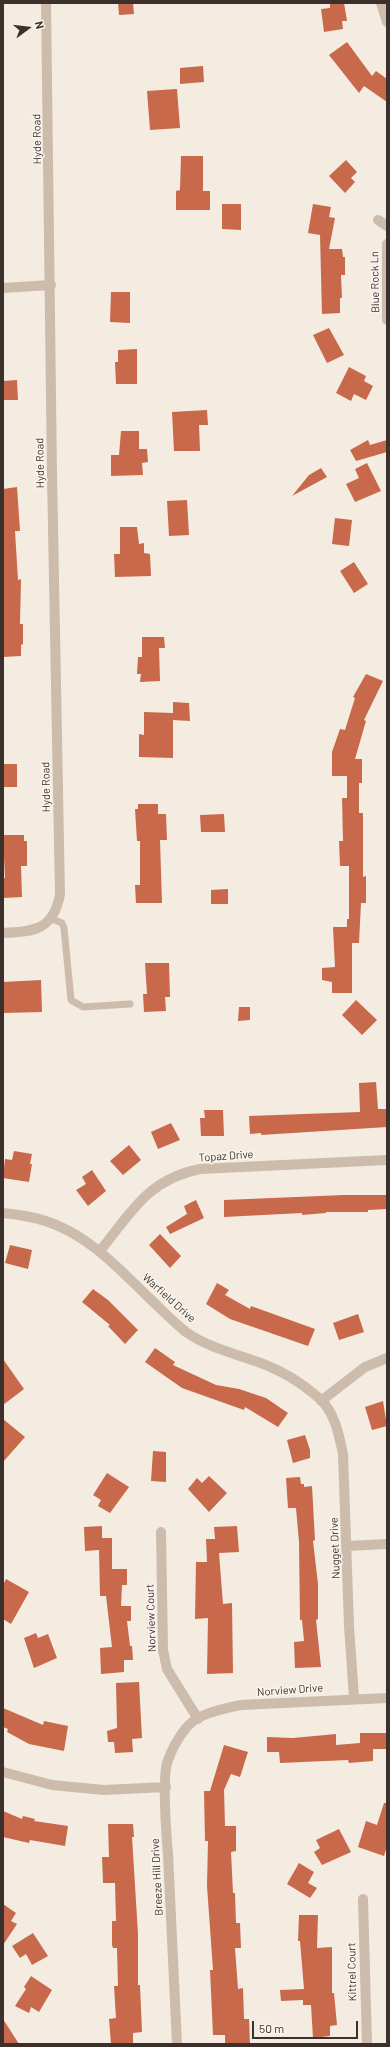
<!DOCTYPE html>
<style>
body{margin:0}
#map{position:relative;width:390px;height:2047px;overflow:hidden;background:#f4ebe1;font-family:Barlow,sans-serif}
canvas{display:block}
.frame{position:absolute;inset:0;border:4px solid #3b302b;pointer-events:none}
.north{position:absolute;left:8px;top:8px;width:40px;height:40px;-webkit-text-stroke:3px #fbf5ee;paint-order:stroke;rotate:75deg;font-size:11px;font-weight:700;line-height:16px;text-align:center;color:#3b302b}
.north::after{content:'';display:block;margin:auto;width:14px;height:18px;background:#3b302b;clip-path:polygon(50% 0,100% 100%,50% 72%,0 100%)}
.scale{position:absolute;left:252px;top:2021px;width:106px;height:18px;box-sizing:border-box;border:2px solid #3b302b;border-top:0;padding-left:5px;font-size:12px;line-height:14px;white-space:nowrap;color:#3b302b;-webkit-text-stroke:3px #fbf5ee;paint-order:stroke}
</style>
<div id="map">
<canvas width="390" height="2047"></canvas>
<div class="frame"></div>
<div class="north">N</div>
<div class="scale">50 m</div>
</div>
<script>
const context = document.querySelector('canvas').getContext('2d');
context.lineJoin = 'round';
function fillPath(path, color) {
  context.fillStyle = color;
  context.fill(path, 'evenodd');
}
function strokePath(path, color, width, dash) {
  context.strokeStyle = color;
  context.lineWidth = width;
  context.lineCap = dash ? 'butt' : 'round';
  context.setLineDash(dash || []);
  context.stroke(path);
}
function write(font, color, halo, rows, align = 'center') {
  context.font = font + ' Barlow,sans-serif';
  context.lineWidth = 3;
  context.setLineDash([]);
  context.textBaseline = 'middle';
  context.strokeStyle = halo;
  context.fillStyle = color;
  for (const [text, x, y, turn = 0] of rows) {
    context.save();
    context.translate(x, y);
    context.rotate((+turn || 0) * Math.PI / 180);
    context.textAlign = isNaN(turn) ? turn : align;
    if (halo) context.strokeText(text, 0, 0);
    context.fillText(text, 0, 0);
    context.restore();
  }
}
fillPath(new Path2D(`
 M118,3H133L134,14L119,15Z
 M344,3L347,21H342L343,29L324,32L321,9L330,8V4Z
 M347,42L372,76L376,71L387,79V102L364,86L359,93L329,55Z
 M203,66L204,82L180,84V68Z
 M177,89L180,128L150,130L147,91Z
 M181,156H203V191H210V210H176V191L180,190Z
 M346,160L357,172L351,178L355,182L345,193L329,176Z
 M222,204H241V230L222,229Z
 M313,204L331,207L329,217L335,218L329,249H342L343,257H345V275H341L342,298H340V313L322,314L320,235L308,233Z
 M111,292H130V323L110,322Z
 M329,328L344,355L327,363L313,335Z
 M137,349V384H116L115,362H118V350Z
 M349,367L366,376L364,381L373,386L366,400L354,394L351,401L336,393Z
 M17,380L18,400H3V381Z
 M207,410L208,425H199L200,451H174L172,412Z
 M121,431H139V449H147L148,462L142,463L143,475L111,476V455H119Z
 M368,440L370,445L387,440V452L356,461L350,450Z
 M367,463L381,491L355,502L346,484L359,478L355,469Z
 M321,468L327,477L292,496L309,475Z
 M17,487L20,531H15L18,580L21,579L20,624H23V644L21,645V656L3,657V489Z
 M187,500L189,535L169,536L167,501Z
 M335,518L352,520L349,546L332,544Z
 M120,527H137L139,544L144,543V553L150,554L151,576L115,577L114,554H120Z
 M354,562L368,584L354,593L340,571Z
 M142,637H164L165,648H159L160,681L140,682L141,674H137L138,657H142Z
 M366,674L383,681L364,720L366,721L355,759H362V783H359V813H363V877L366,876V903H361L359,943H352V993H332V982L322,980V968L335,967L333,927H347V919H349V866H340L339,841H343L342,798H347V776H332V752L340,729L345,730L355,698L353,697Z
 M173,702L189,703L190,721L173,720Z
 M144,712L173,713V758L139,757V734L144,735Z
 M3,764H17V787H3Z
 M138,804H158V814H166L167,840H160L162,903H136L135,885H140V841H137L135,809H138Z
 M224,814L225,832H201L200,815Z
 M3,835H24V841H27V866H21L22,897L3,898V878H5Z
 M228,889V904H211V890Z
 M145,963H169L170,997H165L166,1011L144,1012L143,994H147Z
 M41,980L42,1012L3,1013V982Z
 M356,1000L377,1020L362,1035L342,1015Z
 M239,1007H250V1020L238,1021Z
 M376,1082L378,1109H387V1127L261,1135V1133L250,1134L249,1116L360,1112L359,1083Z
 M204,1110H223L224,1136H201L200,1118H205Z
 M171,1123L180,1140L158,1149L151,1132Z
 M129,1145L141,1160L123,1175L110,1161Z
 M14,1151L32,1154L30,1164H32L29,1182L3,1178L5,1159L12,1160Z
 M92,1170L106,1191L88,1206L76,1190L86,1184L82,1177Z
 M344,1195H387V1209L368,1210V1212H326V1213L302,1215V1213L224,1217V1200Z
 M196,1200L204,1218L170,1234L166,1227L187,1214L184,1206Z
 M160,1234L181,1256L170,1268L149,1245Z
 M10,1245L32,1250L28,1269L5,1263Z
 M217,1283L229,1290L225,1295L250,1309L251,1306L315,1329L308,1346L230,1319L206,1304Z
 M93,1289L108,1300L138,1330L125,1344L108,1326L110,1325L82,1302Z
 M358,1314L364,1332L339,1340L333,1323Z
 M155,1348L175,1362L173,1365L216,1385L239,1389L266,1398L288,1413L278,1427L245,1407L244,1410L182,1388L145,1362Z
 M3,1359L24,1389L3,1405Z
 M383,1401L387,1426L372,1430L365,1407Z
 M3,1419L25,1437L3,1462Z
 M305,1435L310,1450V1458L293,1463L287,1440Z
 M153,1451L166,1452V1482L151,1481Z
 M107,1473L129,1487L110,1513L98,1506L101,1500L93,1495Z
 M209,1476L227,1493L209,1512L188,1489L197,1478L202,1483Z
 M300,1477L301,1484H304V1487L312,1486L315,1540L313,1541L318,1584V1619L316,1620L321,1667L295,1668L294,1642L304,1641L302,1620H300L299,1542L296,1508H288L286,1478Z
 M102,1526V1538H112V1569H127V1585H122L121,1606H131V1621H127L130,1646H132L133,1660H124V1672L101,1674L100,1648L112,1647L106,1596H100L99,1550L85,1551L84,1527Z
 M237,1526L239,1552L219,1553L223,1604L232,1603L233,1673L207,1674L208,1618L195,1619L196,1562H207L206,1539H215L214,1527Z
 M6,1579L29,1592L11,1624L3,1619V1585Z
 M36,1633L38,1638L48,1634L57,1658L34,1668L24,1638Z
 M139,1682L142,1738L132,1739L133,1752L115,1753L114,1742H108L107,1731L117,1728L116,1683Z
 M3,1708L43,1725L44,1721L68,1726L64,1751L29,1744L7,1732L8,1729L3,1727Z
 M360,1733H387V1749H373V1761L349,1763L348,1760L280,1763L279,1752H267V1737L293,1738L336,1734V1745L360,1743Z
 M224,1745L248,1752L240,1777L231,1774L224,1790L225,1826H236V1851L231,1852L233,1893H235L236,1923H240L241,1948H235L238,1989L243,1988L244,2019H249L250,2044H225V2035H213L210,1970H213L207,1886L208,1841H205L204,1791H210Z
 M384,1803H387V1846L384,1856L358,1847L366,1821L377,1825Z
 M3,1811L22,1819L23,1816L35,1819L34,1821L68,1826L65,1846L30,1840L29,1843L3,1837Z
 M108,1824H133L134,1837H132L138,1934V1985H140L142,2032L133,2033V2043L111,2044L109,2019L116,2018L114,1986H118L117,1948H113L112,1945V1921H116L115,1883H103L102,1857H109Z
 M339,1829L351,1852L322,1865L314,1852L320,1848L316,1840Z
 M299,1863L314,1872L308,1883L317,1888L310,1898L287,1884Z
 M3,1904L16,1913L11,1921L17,1924L3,1945Z
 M299,1915H318L317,1948L332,1947V1993H334L337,2025L330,2026V2036L313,2038L311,2005H303V2000L281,2001L280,1990L304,1989L300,1941H298Z
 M33,1933L48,1956L32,1965L26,1954L20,1958L12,1946Z
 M31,1976L52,1990L39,2012L31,2007L29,2013L15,2006L26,1989L24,1987Z
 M3,2019L19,2044H3Z`), '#c8694b');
strokePath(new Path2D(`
 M52,919L62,923L64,928L71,1000L83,1007L130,1004`), '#cdbbac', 7);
strokePath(new Path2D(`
 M381,3L387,22
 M378,220L387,226
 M387,244V320
 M3,288L51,285
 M3,933C35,932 54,929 60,894L52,475L46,3
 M3,1213C12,1214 21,1215 30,1217C78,1226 113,1262 146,1295C159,1307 172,1321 186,1332C207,1347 233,1353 258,1362C281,1370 302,1383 320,1399C335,1413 339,1435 343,1454L349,1626L354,1698
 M100,1251C131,1213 148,1179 200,1169L387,1160
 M321,1401L365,1367L387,1358
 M161,1532L163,1650L167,1669L198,1719
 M347,1546L387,1544
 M3,1772L52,1785L104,1790L166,1787
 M363,1899L367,2044
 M177,2044C174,1981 171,1917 168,1854C166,1830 162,1784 167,1763C171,1751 178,1738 186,1728C198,1713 223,1709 241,1705L387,1698`), '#cdbbac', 10);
write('11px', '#3b302b', '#fbf5ee', [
 ["Hyde Road",37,139,-91],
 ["Blue Rock Ln",375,282,-91],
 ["Hyde Road",40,463,-91],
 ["Hyde Road",46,787,-91],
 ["Topaz Drive",226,1156,-4],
 ["Warfield Drive",169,1298,42],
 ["Nugget Drive",335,1548,-92],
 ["Norview Court",151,1618,-92],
 ["Norview Drive",290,1690,-4],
 ["Breeze Hill Drive",157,1877,-93],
 ["Kittrel Court",352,1972,-91]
]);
</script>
